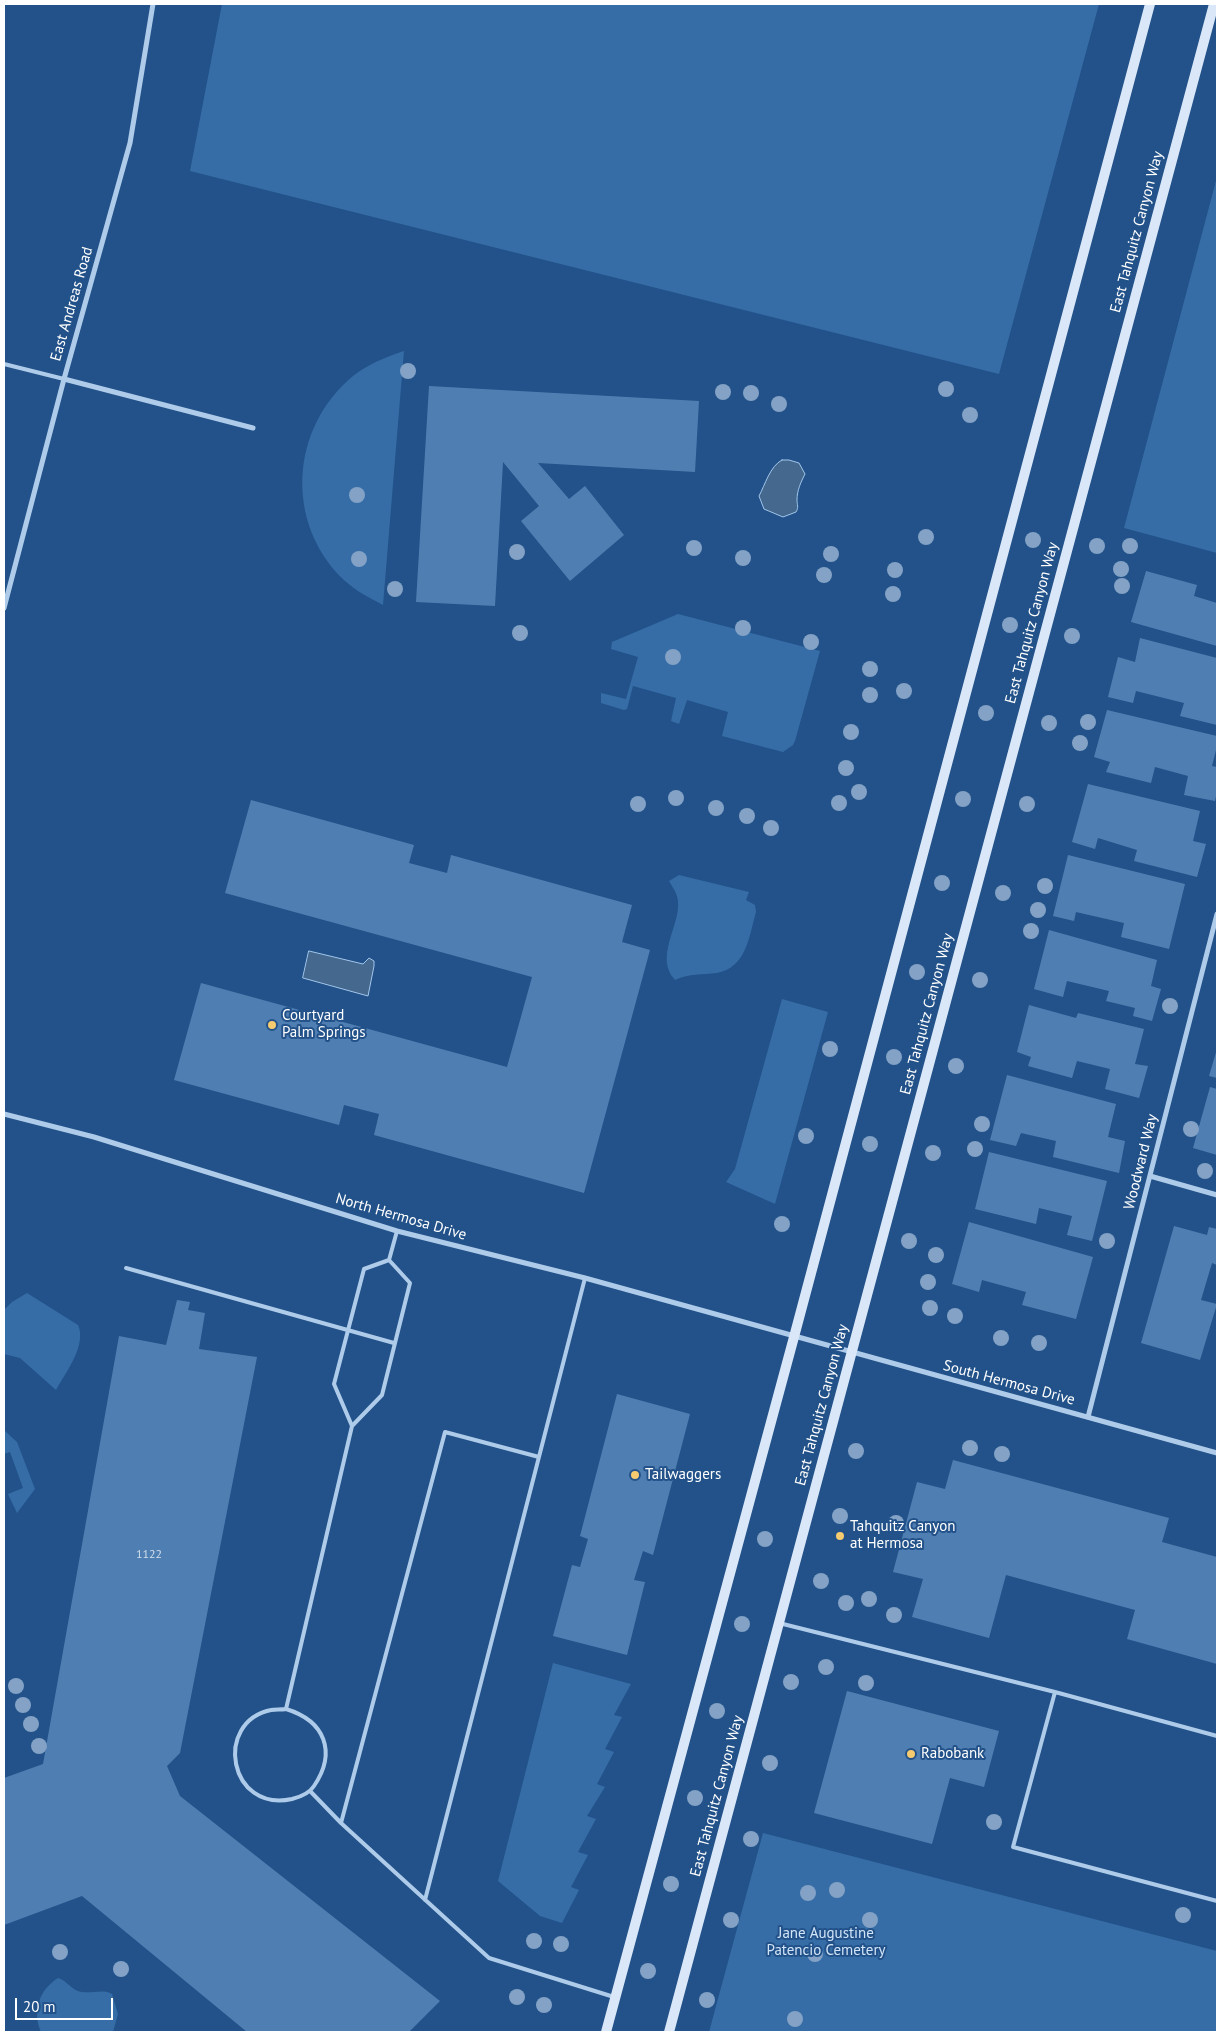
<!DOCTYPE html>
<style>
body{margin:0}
#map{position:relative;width:1221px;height:2036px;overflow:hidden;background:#225289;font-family:"PT Sans",sans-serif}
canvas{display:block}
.frame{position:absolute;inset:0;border:5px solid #fff;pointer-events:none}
.scale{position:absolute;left:15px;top:1998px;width:98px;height:22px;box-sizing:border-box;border:2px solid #fff;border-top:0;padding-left:6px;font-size:15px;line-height:18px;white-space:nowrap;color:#fff;-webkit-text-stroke:4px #225289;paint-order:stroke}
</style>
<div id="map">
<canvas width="1221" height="2036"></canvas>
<div class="frame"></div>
<div class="scale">20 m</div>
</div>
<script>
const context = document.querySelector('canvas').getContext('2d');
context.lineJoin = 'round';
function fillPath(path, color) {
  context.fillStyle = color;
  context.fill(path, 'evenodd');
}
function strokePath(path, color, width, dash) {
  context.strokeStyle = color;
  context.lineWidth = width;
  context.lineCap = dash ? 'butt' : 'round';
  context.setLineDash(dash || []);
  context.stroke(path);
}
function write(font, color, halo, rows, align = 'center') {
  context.font = font + ' "PT Sans",sans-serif';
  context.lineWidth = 4;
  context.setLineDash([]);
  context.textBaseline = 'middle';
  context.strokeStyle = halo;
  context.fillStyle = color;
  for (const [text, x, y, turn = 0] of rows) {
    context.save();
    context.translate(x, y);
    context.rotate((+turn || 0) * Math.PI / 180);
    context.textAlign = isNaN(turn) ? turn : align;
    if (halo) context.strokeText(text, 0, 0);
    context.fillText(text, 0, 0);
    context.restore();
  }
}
fillPath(new Path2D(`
 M222,4H1099L999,374L190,171Z
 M1217,177V553L1124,528Z
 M404,351L383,605C370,598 356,591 345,581C284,524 290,428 353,376C368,364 386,357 404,351Z
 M678,614L820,651L795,741L793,745L783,752L722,736L728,712L687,700L679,724L671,721L676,698L633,686L627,709L624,710L601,703V693L626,699L638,657L611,649L612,642Z
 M679,875L749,892L746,900L755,905L756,912C749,936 747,967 717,973C702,975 690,973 675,980C654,958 680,925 678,903C678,894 673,888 669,881Z
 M782,999L828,1012L775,1204L726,1182L735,1169Z
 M27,1293L78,1325C87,1345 66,1372 56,1390L20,1358L4,1354V1310L12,1302Z
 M4,1430L17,1442L35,1489L17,1513L8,1494L23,1488L10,1452L4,1454Z
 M553,1663L631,1684L614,1715L622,1717L605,1749L614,1752L597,1784L605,1787L587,1816L596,1819L578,1852L588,1855L571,1887L579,1890L562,1923L540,1916L498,1881Z
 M763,1833L1217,1951V2032H709Z
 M58,1978C66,1980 70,1988 78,1991C89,1995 102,1988 112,1994L118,2014L113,2032H41C32,2011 39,1990 58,1978Z`), '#366da6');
const water = new Path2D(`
 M782,460H789L799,463L805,474C801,482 797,490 797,500C797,505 799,507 796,512L783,517L764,509L759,496C765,485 770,466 782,460Z
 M309,951L363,964L369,958L374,961V966L368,996L303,978Z`);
fillPath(water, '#45688e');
strokePath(water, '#a2c6eb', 1);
fillPath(new Path2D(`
 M429,386L699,401L695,472L538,463L569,499L585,486L624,535L570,581L521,521L539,506L503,462L495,606L416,602Z
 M1146,571L1197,585L1194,596L1217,603V646L1131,622Z
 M1140,638L1217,658V725L1180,716L1184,703L1136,691L1133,703L1108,697L1118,657L1135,662Z
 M1107,710L1217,736V746L1212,766L1217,767V792L1215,801L1184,795L1188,776L1155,767L1151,783L1106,772L1110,762L1094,757Z
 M1088,784L1200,811L1193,841L1206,844L1197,877L1134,861L1137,850L1098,838L1095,849L1072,842Z
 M251,800L414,845L409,863L447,873L451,855L632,905L622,942L650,950L584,1193L374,1135L379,1114L344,1105L339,1125L174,1080L201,983L507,1067L532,977L225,893Z
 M1068,855L1185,884L1169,949L1121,937L1124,923L1076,912L1074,921L1053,916Z
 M1049,930L1157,960L1151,986L1161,989L1152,1021L1133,1016L1135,1008L1106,1001L1109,991L1067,981L1063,997L1034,989Z
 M1029,1005L1076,1018L1078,1013L1144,1029L1135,1064L1148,1066L1139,1098L1105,1089L1110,1069L1077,1061L1072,1078L1028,1066L1031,1057L1017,1052Z
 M1217,1049V1078L1209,1076Z
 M1007,1075L1116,1104L1108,1137L1125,1141L1119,1173L1053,1157L1056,1141L1021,1133L1016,1146L990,1140Z
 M1210,1087L1217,1089V1155L1193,1148Z
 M989,1152L1107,1181L1092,1241L1067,1235L1072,1216L1039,1208L1036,1224L975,1209Z
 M969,1222L1093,1257L1076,1319L1022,1305L1026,1292L982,1280L979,1292L952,1284Z
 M1174,1226L1207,1235L1209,1227L1217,1229V1265L1212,1263L1201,1300L1217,1304L1200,1360L1141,1343Z
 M177,1300L190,1302L188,1310L205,1313L199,1349L257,1357L180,1753L167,1766L180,1796L440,2001L409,2032H247L82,1896L4,1925V1778L43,1764L119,1336L166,1345Z
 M617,1394L690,1414L653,1555L643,1551L634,1580L645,1582L627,1655L553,1636L572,1565L580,1567L588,1539L580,1536Z
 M953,1460L1169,1518L1162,1542L1217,1557V1664L1127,1639L1135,1610L1006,1575L989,1638L912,1617L923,1579L893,1572L917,1482L945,1489Z
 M847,1691L999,1731L984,1787L950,1778L932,1844L814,1813Z`), '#4f7fb2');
strokePath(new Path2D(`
 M4,364L64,379
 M389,1260L397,1231
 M126,1268L394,1343
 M352,1426L334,1384L364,1269L389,1260
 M779,1623L1055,1692L1217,1736
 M1055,1692L1013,1847L1217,1901
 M286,1709L352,1426L382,1395L410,1283L389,1260
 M286,1709C325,1721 337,1752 314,1786C309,1794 300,1797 292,1799C229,1813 213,1722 271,1710C275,1709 281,1710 286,1709Z
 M311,1792L341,1823L489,1958L614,1997
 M341,1823L445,1432L539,1457
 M425,1900L585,1278`), '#aecbea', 4);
strokePath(new Path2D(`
 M64,379L253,428
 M4,608L64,379L130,143L153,4
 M4,1114L94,1137L397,1231L585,1278L1217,1453
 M1150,1176L1217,1195
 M1088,1417L1217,914`), '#aecbea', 5);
strokePath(new Path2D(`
 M606,2032L794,1337L1150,4
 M669,2032L1214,4`), '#d9e7f8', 10);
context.fillStyle = '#83a2c6';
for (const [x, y] of [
 [408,371],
 [946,389],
 [723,392],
 [751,393],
 [779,404],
 [970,415],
 [357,495],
 [926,537],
 [1033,540],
 [1097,546],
 [1130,546],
 [694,548],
 [517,552],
 [831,554],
 [743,558],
 [359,559],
 [1121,569],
 [895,570],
 [824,575],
 [1122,586],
 [395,589],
 [893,594],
 [1010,625],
 [743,628],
 [520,633],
 [1072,636],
 [811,642],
 [673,657],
 [870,669],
 [904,691],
 [870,695],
 [986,713],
 [1088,722],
 [1049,723],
 [851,732],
 [1080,743],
 [846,768],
 [859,792],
 [676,798],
 [963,799],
 [839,803],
 [638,804],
 [1027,804],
 [716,808],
 [747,816],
 [771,828],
 [942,883],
 [1045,886],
 [1003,893],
 [1038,910],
 [1031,931],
 [917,972],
 [980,980],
 [1170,1006],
 [830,1049],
 [894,1057],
 [956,1066],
 [982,1124],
 [1191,1129],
 [806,1136],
 [870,1144],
 [975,1149],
 [933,1153],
 [1205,1171],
 [782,1224],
 [909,1241],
 [1107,1241],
 [936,1255],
 [928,1282],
 [930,1308],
 [955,1316],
 [1001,1338],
 [1039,1343],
 [970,1448],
 [856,1451],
 [1002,1454],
 [840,1516],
 [896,1523],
 [765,1539],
 [821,1581],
 [869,1599],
 [846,1603],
 [894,1615],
 [742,1624],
 [826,1667],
 [791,1682],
 [866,1683],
 [16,1686],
 [23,1705],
 [717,1711],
 [31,1724],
 [39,1746],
 [770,1763],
 [695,1798],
 [994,1822],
 [751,1839],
 [671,1884],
 [837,1890],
 [808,1893],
 [1183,1915],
 [731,1920],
 [870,1920],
 [534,1941],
 [561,1944],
 [60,1952],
 [815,1954],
 [121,1969],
 [648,1971],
 [517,1997],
 [707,2000],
 [544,2005],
 [795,2019]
]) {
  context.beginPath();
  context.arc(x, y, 8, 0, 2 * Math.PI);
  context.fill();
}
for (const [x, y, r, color] of [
 [272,1025,5,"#f6cb70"],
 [635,1475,5,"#f6cb70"],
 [840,1536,5,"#f6cb70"],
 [911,1754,5,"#f6cb70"]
]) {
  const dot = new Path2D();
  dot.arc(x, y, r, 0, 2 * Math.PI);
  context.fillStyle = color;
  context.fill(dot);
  strokePath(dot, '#225289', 2);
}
write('12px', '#d3dfec', null, [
 ["1122",149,1555]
]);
write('15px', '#fff', '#225289', [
 ["East Tahquitz Canyon Way",1137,232,-75],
 ["East Andreas Road",72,304,-74],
 ["East Tahquitz Canyon Way",1032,623,-75],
 ["East Tahquitz Canyon Way",927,1014,-75],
 ["Woodward Way",1141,1162,-76],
 ["North Hermosa Drive",401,1217,16],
 ["South Hermosa Drive",1009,1383,15],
 ["East Tahquitz Canyon Way",822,1405,-75],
 ["East Tahquitz Canyon Way",717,1796,-75]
]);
write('15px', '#fff', '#225289', [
 ["Courtyard",282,1016],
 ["Palm Springs",282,1033],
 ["Tailwaggers",645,1475],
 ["Tahquitz Canyon",850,1527],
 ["at Hermosa",850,1544],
 ["Rabobank",921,1754]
], 'left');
write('15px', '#d2e4f8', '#225289', [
 ["Jane Augustine",826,1934],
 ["Patencio Cemetery",826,1951]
]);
</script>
